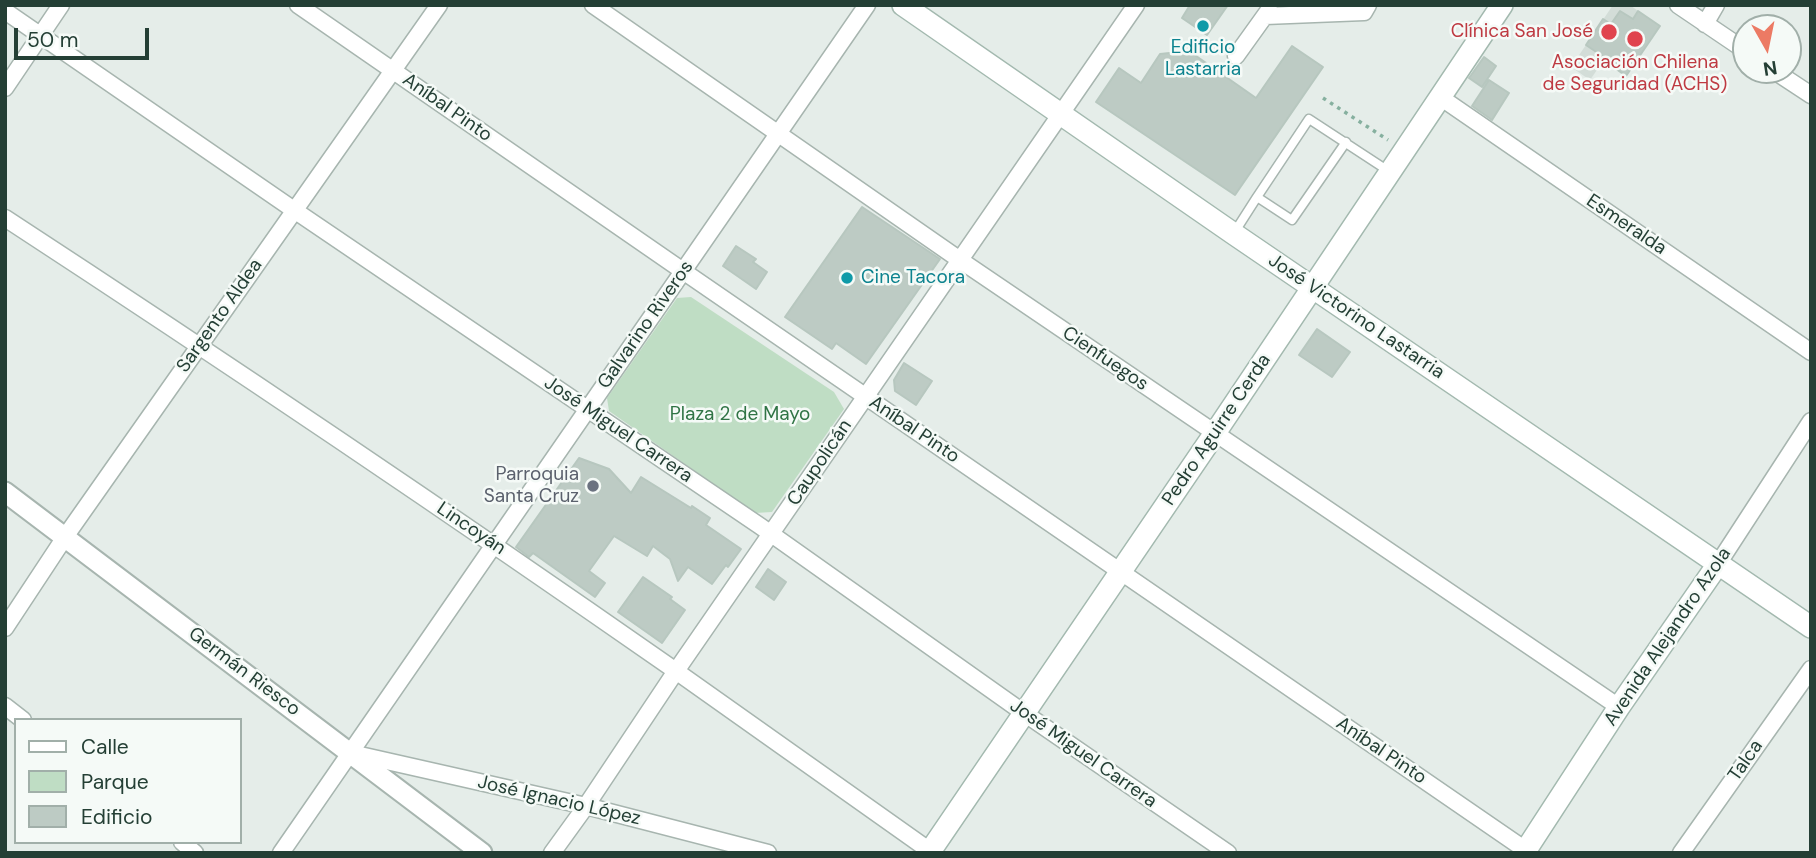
<!DOCTYPE html>
<meta charset="utf-8">
<style>
body{margin:0}
#map{position:relative;width:1816px;height:858px;overflow:hidden;background:#e5ede9;font-family:"DM Sans",sans-serif}
canvas{display:block}
.frame{position:absolute;inset:0;border:7px solid #243f35;pointer-events:none}
.legend{position:absolute;left:14px;top:718px;width:228px;height:126px;box-sizing:border-box;background:#f5faf7;border:2px solid #a1afa9;margin:0;padding:9px 12px;list-style:none;font-size:21px;color:#243f35}
.legend li{display:flex;align-items:center;gap:14px;height:35px}
.legend b{width:35px;border:2px solid #a1afa9}
.north{position:absolute;left:1732px;top:14px;width:70px;height:70px;box-sizing:border-box;background:#f5faf7;border:2px solid #a1afa9;border-radius:50%;rotate:171deg;font-size:19px;font-weight:700;line-height:28px;text-align:center;color:#243f35}
.north::after{content:'';display:block;margin:auto;width:24px;height:32px;background:#ec7a64;clip-path:polygon(50% 0,100% 100%,50% 72%,0 100%)}
.scale{position:absolute;left:14px;top:28px;width:135px;height:32px;box-sizing:border-box;border:4px solid #243f35;border-top:0;padding-left:9px;font-size:21px;line-height:24px;white-space:nowrap;color:#243f35;-webkit-text-stroke:5px #f5faf7;paint-order:stroke}
</style>
<div id="map">
<canvas width="1816" height="858"></canvas>
<div class="frame"></div>
<ul class="legend">
<li><b style="height:9px;background:#fff"></b>Calle</li>
<li><b style="height:19px;background:#bfddc4"></b>Parque</li>
<li><b style="height:19px;background:#bdcbc4"></b>Edificio</li>
</ul>
<div class="north">N</div>
<div class="scale">50 m</div>
</div>
<script>
const context = document.querySelector('canvas').getContext('2d');
context.lineJoin = 'round';
function fillPath(path, color) {
  context.fillStyle = color;
  context.fill(path, 'evenodd');
}
function strokePath(path, color, width, dash) {
  context.strokeStyle = color;
  context.lineWidth = width;
  context.lineCap = dash ? 'butt' : 'round';
  context.setLineDash(dash || []);
  context.stroke(path);
}
function write(font, color, halo, rows, align = 'center') {
  context.font = font + ' "DM Sans",sans-serif';
  context.lineWidth = 5;
  context.setLineDash([]);
  context.textBaseline = 'middle';
  context.strokeStyle = halo;
  context.fillStyle = color;
  for (const [text, x, y, turn = 0] of rows) {
    context.save();
    context.translate(x, y);
    context.rotate((+turn || 0) * Math.PI / 180);
    context.textAlign = isNaN(turn) ? turn : align;
    if (halo) context.strokeText(text, 0, 0);
    context.fillText(text, 0, 0);
    context.restore();
  }
}
fillPath(new Path2D(`
 M1613,5H1630L1638,11L1590,80L1571,67Z`), '#d3ddd8');
fillPath(new Path2D(`
 M691,297L834,392L844,409L772,512L755,513L609,411L607,398L677,298Z`), '#bfddc4');
const building = new Path2D(`
 M1190,5H1228L1207,35L1182,18Z
 M1620,11L1633,19L1638,11L1660,26L1626,76L1612,66L1614,64L1586,45L1603,19L1611,24Z
 M1292,46L1323,67L1235,195L1096,102L1119,68L1141,83L1160,54L1189,51L1256,98Z
 M1484,57L1496,66L1482,87L1469,78Z
 M1489,80L1509,93L1492,120L1472,106Z
 M862,207L940,259L866,364L836,343L832,349L785,317Z
 M736,246L756,259L753,262L767,272L756,289L723,266Z
 M1317,329L1350,352L1332,377L1299,355Z
 M904,363L932,381L916,405L895,391L894,380Z
 M579,458L609,469L631,493L641,477L691,508L692,506L710,518L706,525L741,549L728,567L726,565L712,584L688,567L678,581L670,559L653,546L647,556L614,536L589,571L605,583L595,597L533,553L529,557L516,547Z
 M768,569L786,582L774,600L756,587Z
 M643,577L672,597L670,599L685,610L662,643L618,612Z`);
fillPath(building, '#bdcbc4');
strokePath(building, '#b7c7bf', 2);
const service = new Path2D(`
 M1346,142L1292,220L1257,197L1309,119L1390,172
 M1234,233L1257,197`);
const minor = new Path2D(`
 M298,5L683,271L1530,853
 M593,5L960,260L1619,707
 M1678,5L1746,51
 M5,11L294,210L760,526L1024,713L1228,853
 M1265,16L1364,12L1368,5
 M1705,24L1716,5
 M1236,56L1269,10
 M1773,70L1811,95
 M5,88L61,5
 M1440,97L1811,352
 M5,218C230,365 452,515 673,669C759,729 844,791 930,851
 M1718,564L1811,421
 M5,628L65,537L439,5
 M5,706L23,720
 M351,753L586,806L768,853
 M182,842L195,853
 M281,853L867,5
 M552,853L586,806L676,671L1136,5
 M1681,853L1811,669`);
const tertiary = new Path2D(`
 M5,492L482,853`);
const secondary = new Path2D(`
 M903,5L1234,234L1811,627
 M929,853L1215,433L1502,5
 M1524,853L1619,707L1718,564`);
strokePath(service, '#a7b5af', 11);
strokePath(minor, '#a7b5af', 19);
strokePath(tertiary, '#a7b5af', 23);
strokePath(secondary, '#a3b9af', 24);
strokePath(new Path2D(`
 M1323,98L1388,140`), '#86b09f', 3.5, [3.5, 5]);
strokePath(service, '#fff', 8);
strokePath(minor, '#fff', 16);
strokePath(tertiary, '#fff', 19);
strokePath(secondary, '#fff', 21);
for (const [x, y, r, color] of [
 [1203,26,7,"#0f9aa8"],
 [1609,32,9,"#e0444e"],
 [1635,39,9,"#e0444e"],
 [847,278,7,"#0f9aa8"],
 [593,486,7,"#6b7280"]
]) {
  const dot = new Path2D();
  dot.arc(x, y, r, 0, 2 * Math.PI);
  context.fillStyle = color;
  context.fill(dot);
  strokePath(dot, '#f5faf7', 2.5);
}
write('19px', '#be3a42', '#f5faf7', [
 ["Clínica San José",1593,32],
 ["Asociación Chilena",1635,63,"center"],
 ["de Seguridad (ACHS)",1635,85,"center"]
], 'right');
write('19px', '#0d838f', '#f5faf7', [
 ["Edificio",1203,48],
 ["Lastarria",1203,70],
 ["Cine Tacora",861,278,"left"]
]);
write('19px', '#243f35', '#f5faf7', [
 ["Aníbal Pinto",447,108,35],
 ["Esmeralda",1626,225,34],
 ["Sargento Aldea",220,316,-55],
 ["José Victorino Lastarria",1356,317,34],
 ["Galvarino Riveros",646,325,-55],
 ["Cienfuegos",1105,359,34],
 ["José Miguel Carrera",618,430,34],
 ["Aníbal Pinto",914,430,34],
 ["Pedro Aguirre Cerda",1217,430,-56],
 ["Caupolicán",820,463,-56],
 ["Lincoyán",471,529,34],
 ["Avenida Alejandro Azola",1668,637,-56],
 ["Germán Riesco",244,672,37],
 ["Aníbal Pinto",1381,751,34],
 ["José Miguel Carrera",1083,754,35],
 ["Talca",1746,761,-55],
 ["José Ignacio López",559,801,13]
]);
write('19px', '#307445', '#f5faf7', [
 ["Plaza 2 de Mayo",740,415]
]);
write('19px', '#5b616d', '#f5faf7', [
 ["Parroquia",579,475],
 ["Santa Cruz",579,497]
], 'right');
</script>
